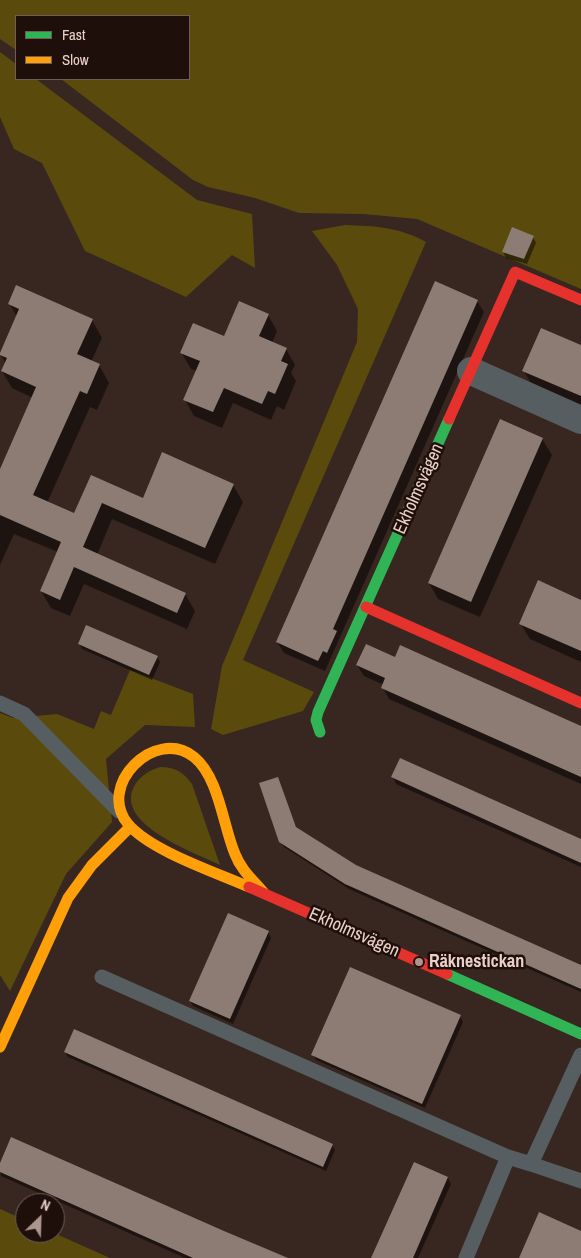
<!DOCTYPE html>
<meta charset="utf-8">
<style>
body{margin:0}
#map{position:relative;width:581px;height:1258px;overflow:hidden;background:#382620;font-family:"Archivo Narrow",sans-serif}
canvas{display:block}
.legend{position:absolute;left:15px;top:15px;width:175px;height:65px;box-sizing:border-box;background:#1f0f0a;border:1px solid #705d57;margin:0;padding:6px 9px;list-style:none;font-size:15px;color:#e9d1ca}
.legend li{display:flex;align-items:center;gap:10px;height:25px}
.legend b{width:25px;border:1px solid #705d57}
.north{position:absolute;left:15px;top:1193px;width:50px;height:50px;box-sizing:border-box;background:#1f0f0a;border:1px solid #705d57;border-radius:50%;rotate:24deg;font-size:14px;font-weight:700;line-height:20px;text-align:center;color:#e9d1ca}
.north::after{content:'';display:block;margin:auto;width:18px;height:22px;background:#ab958e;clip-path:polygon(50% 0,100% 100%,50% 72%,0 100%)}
</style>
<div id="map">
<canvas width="581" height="1258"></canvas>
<ul class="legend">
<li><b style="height:6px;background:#30b455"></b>Fast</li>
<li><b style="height:6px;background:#ff9f0a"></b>Slow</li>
</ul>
<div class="north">N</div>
</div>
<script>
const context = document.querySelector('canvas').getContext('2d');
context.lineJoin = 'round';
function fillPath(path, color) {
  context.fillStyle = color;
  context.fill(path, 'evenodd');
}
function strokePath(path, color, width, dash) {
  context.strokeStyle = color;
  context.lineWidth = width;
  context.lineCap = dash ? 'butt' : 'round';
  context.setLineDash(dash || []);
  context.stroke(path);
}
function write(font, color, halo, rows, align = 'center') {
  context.font = font + ' "Archivo Narrow",sans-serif';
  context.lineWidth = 5;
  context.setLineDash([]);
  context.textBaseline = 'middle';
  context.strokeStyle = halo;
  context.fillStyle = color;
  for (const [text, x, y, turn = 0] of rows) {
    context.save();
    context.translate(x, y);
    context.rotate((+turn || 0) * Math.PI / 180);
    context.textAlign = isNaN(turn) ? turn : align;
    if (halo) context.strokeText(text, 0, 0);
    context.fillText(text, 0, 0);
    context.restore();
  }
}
fillPath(new Path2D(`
 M0,0H581V289L417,219L363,214L299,213L255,198L208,187L193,180L61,79H189V16H16V50L0,39Z
 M0,52L16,64V79H36L197,200L252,214L255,268L232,255L186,297L85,251L42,163L14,149L0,117Z
 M345,225C375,226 399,227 426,242L243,660L314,692L303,711L223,735L211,729L222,666L357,342L358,309L337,265L312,231Z
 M130,670L193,694L195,727L145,725L106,759L112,822L66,874L10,991L0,975V713L13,718L57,714L94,729L101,711L111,715Z
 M160,767C175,767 183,772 192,784L220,865C196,853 121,827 132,791C137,778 147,771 160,767Z
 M0,1209L25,1220V1233H54L110,1258H0Z`), '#5a4b0d');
fillPath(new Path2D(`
 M533,237L536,243L527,264L506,258L503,252Z
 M477,301L484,312L325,671L284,653L277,642Z
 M9,303L92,320L102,338L91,362L99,365L109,383L97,410L90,407L47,503L74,515L91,476L143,499L233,485L243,502L215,564L112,519L97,555L185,594L195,611L187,629L84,584L70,616L51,608L41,591L58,552L14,534L0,565V472L33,398L12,388L2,371L6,364L1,355L17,317Z
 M268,315L277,331L272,343L286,349L295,365L291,373L296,381L284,410L277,406L271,420L233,403L222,428L194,416L185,400L197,371L191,369L181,352L224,338Z
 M581,346V408L533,387L524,371Z
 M542,439L552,455L480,617L438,599L429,583Z
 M581,601V662L530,639L520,623Z
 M79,644L157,657L160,662L152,680L82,649Z
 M357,665L581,727V784L389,699L383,688L384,685L364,676Z
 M393,777L581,841V867L396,784Z
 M277,778L297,829L355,866L581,966V992L349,889L284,847L280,841Z
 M268,932L271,938L233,1024L193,1006L190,1001Z
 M460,1016L463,1022L425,1108L316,1060L313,1055Z
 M65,1052L332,1145L335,1150L326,1171L68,1057Z
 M414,1164L448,1178L451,1184L418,1258H373Z
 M0,1166L284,1258H185L1,1176Z`), '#0007');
fillPath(new Path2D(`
 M512,227L534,236L524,259L502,252Z
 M435,281L478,300L333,629L337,631L327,653L323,651L318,661L276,642Z
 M16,285L93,319L77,354L100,364L87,394L80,391L33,495L74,513L91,475L143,498L162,452L234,484L205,548L102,503L83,547L186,593L177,613L74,567L60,600L40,591L61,542L0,515V469L36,387L1,371L7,358L0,355V353L19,309L8,304Z
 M239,301L269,314L259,336L287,348L281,361L288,364L275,394L268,391L262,404L224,388L213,412L183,400L200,361L180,353L193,323L224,336Z
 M541,328L581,345V396L522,371Z
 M500,419L543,438L471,602L428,583Z
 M538,580L581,600V651L519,624Z
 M86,625L158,656L149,675L78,644Z
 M366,644L395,657L400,645L581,726V777L381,688L385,678L356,665Z
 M400,758L581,839V863L391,777Z
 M278,777L296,827L356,865L581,965V989L345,884L279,842L259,783Z
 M228,913L269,931L230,1019L189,1001Z
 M350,967L461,1015L422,1104L311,1055Z
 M74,1029L333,1144L323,1167L64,1052Z
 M11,1137L224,1231L288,1258H193L0,1172V1163Z
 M414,1162L448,1177L413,1258H371Z
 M539,1212L581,1231V1258H519Z`), '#8c7c74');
strokePath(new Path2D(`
 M0,703L24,714L119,811
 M102,977L508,1157L531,1164L581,1055
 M531,1164L581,1181
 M466,1258L508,1157`), '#565e61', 15);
strokePath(new Path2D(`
 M471,371L581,420`), '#565e61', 28);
strokePath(new Path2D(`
 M320,732L316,720L318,712L449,419
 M447,974L581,1034`), '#30b455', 11);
strokePath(new Path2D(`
 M249,887C215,872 151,851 128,824C96,786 155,726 194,757C219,777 223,826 235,854C241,870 253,880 264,893
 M0,1047L68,898L92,865L130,827`), '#ff9f0a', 11);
strokePath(new Path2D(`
 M449,419L515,272L581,300
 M366,607L581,703
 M249,887L447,974`), '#e5322d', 11);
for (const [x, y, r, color] of [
 [419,962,5,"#ab958e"]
]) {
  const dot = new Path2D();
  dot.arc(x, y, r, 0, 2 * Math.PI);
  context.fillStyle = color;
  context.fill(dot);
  strokePath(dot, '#1f0f0a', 2);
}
write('18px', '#e9d1ca', '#1f0f0a', [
 ["Ekholmsvägen",419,489,-66],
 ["Ekholmsvägen",354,933,24]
]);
write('bold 18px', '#e9d1ca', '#1f0f0a', [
 ["Räknestickan",429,962]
], 'left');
</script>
